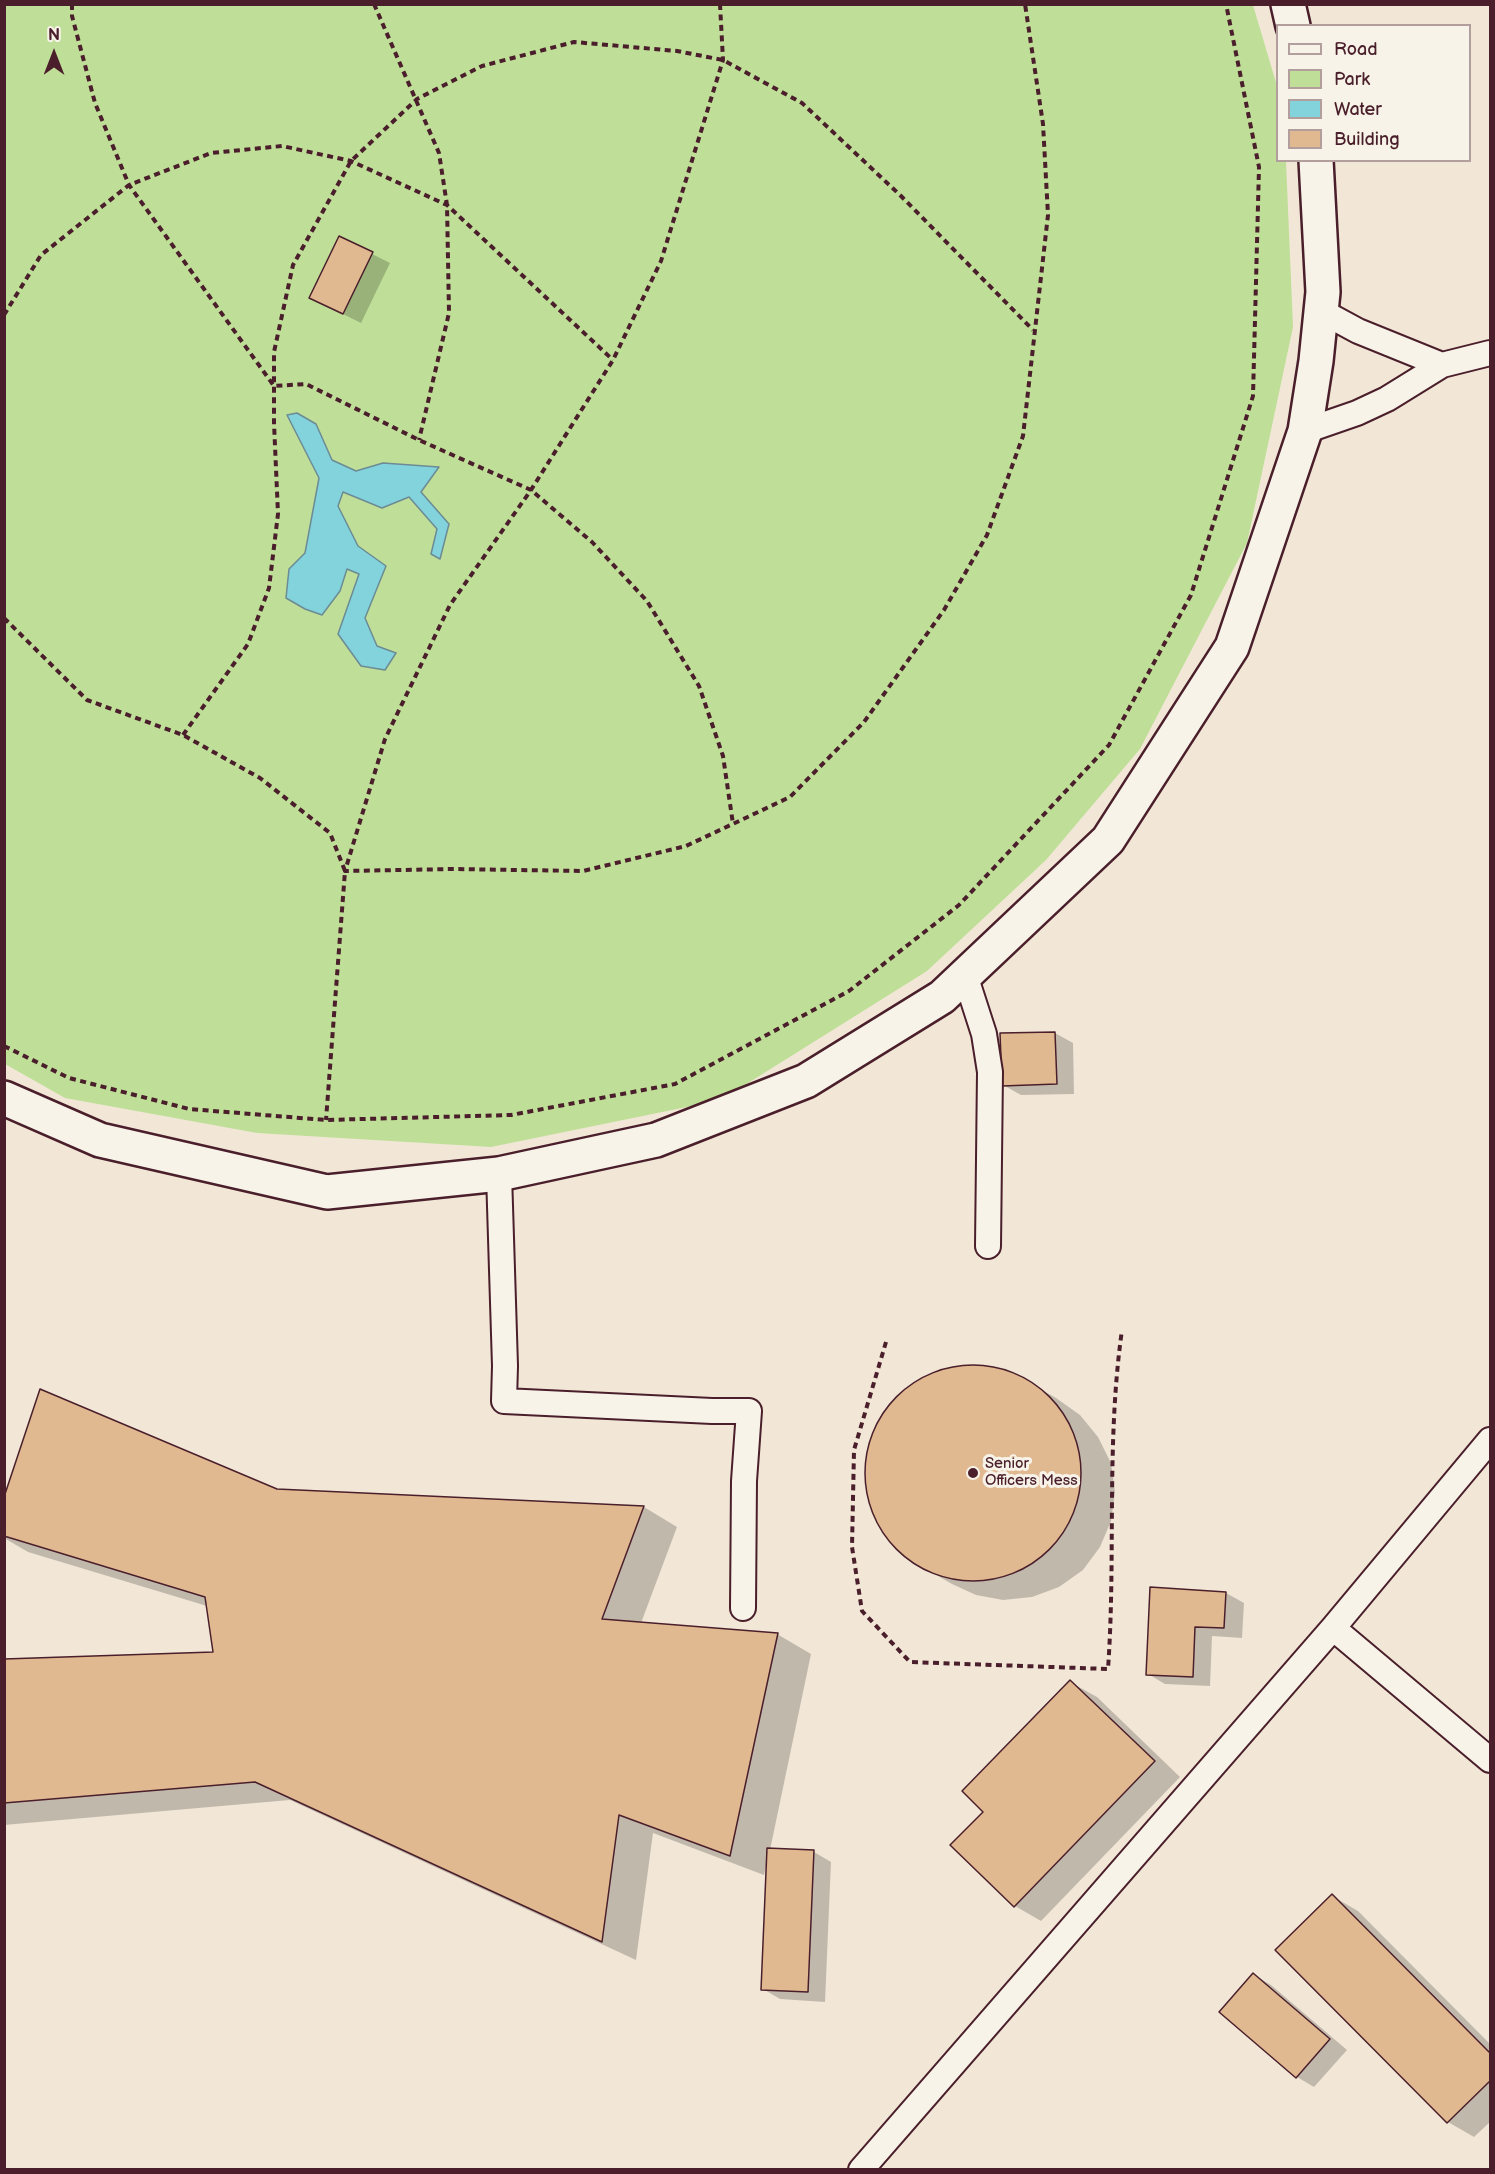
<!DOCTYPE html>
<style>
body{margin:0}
#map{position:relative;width:1495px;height:2174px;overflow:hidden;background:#f2e7d7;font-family:"Balsamiq Sans",sans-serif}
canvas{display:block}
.frame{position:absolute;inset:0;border:6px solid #4a1f2b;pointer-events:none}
.legend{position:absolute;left:1276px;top:24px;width:195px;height:138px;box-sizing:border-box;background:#f7f3e8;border:2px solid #b29e9c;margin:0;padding:8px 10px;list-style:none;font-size:18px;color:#4a1f2b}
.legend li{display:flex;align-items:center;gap:12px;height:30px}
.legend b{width:30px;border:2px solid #b29e9c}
.north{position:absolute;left:24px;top:24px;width:60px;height:60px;-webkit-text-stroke:4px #f7f3e8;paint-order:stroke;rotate:0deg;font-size:16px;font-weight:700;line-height:24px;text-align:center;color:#4a1f2b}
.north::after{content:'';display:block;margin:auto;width:21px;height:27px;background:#4a1f2b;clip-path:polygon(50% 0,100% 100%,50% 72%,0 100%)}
</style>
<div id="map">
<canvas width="1495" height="2174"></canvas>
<div class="frame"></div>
<ul class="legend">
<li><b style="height:8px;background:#f7f3e8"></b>Road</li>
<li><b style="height:16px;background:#bfdf98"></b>Park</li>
<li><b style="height:16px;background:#82d3dc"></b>Water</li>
<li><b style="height:16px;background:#e0b991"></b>Building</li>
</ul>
<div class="north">N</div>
</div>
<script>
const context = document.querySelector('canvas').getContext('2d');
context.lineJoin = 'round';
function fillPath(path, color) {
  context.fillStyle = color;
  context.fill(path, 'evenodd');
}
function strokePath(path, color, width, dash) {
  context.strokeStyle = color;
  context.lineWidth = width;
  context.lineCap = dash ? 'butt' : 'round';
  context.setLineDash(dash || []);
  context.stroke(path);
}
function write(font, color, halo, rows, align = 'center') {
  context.font = font + ' "Balsamiq Sans",sans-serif';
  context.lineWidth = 6;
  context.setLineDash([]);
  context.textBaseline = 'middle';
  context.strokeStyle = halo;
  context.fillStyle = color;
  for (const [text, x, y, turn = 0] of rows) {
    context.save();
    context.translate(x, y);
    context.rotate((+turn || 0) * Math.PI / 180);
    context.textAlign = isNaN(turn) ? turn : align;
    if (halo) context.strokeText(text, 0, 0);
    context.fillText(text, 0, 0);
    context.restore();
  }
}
fillPath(new Path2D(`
 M5,5H1253L1277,86L1278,160L1286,161L1293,327L1247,543L1140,749L1046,860L927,971L721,1100L491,1147L257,1133L65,1098L5,1064Z`), '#bfdf98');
const water = new Path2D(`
 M297,413L316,424L332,460L356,471L383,463L439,467L421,492L449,524L440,559L431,554L437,529L409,497L382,508L343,492L338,506L358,546L386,566L365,618L377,646L396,653L385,670L361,666L338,634L359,574L347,569L340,591L322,615L305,609L286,598L289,569L305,553L319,478L287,415Z`);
fillPath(water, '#82d3dc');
strokePath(water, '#6c8b95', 1.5);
fillPath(new Path2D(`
 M340,238L390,263L361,323L311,298Z
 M1055,1033L1073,1043L1074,1094L1021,1095L1003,1085Z
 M964,1367L993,1369L1021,1378L1056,1398L1080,1415L1098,1437L1111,1463L1115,1492L1111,1521L1100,1547L1083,1570L1059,1587L1032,1597L1003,1600L976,1595L952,1584L917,1564L896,1548L880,1526L869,1501L866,1475L869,1449L878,1424L893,1402L914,1385L938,1373Z
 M277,1491L644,1507L677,1527L641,1623L777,1634L811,1654L770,1850L814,1852L831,1862L825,2002L780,1999L763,1989L766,1866L764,1875L653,1833L636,1960L290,1800L4,1825V1661L215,1653L207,1606L28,1552L4,1538V1501Z
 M1226,1593L1244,1603L1242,1638L1212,1636L1210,1686L1165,1684L1148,1674Z
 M1070,1682L1097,1697L1180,1777L1041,1921L1015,1906L952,1845L985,1812Z
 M1332,1896L1358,1911L1490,2044V2122L1474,2137L1448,2122L1277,1950Z
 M1254,1975L1271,1985L1347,2050L1314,2087L1297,2077L1221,2012Z`), '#0003');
const building = new Path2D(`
 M339,236L373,252L343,314L309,298Z
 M1055,1032L1057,1084L1002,1086L1000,1033Z
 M865 1473a108 108 0 1 1 216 0a108 108 0 1 1-216 0Z
 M40,1389L277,1489L644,1506L602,1619L778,1633L730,1856L619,1815L602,1942L255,1782L4,1803V1659L213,1652L205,1597L4,1536V1497Z
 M1150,1587L1226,1592L1224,1628L1195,1627L1193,1677L1146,1675Z
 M1070,1680L1155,1761L1014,1907L950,1845L983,1812L962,1791Z
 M767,1848L814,1850L808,1992L761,1990Z
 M1332,1894L1490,2053V2081L1447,2123L1275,1950Z
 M1253,1973L1330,2039L1296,2078L1219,2012Z`);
fillPath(building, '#e0b991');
strokePath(building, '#4a1f2b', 1.5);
const lane = new Path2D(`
 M1322,296L1321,311L1358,331L1442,365
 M1305,431L1357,413L1387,399L1442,365L1490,353
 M965,975L984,1034L990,1072L988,1246
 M499,1174L505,1366L504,1401L712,1411H749L744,1481L743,1608
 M1333,1628L1490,1760
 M861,2170L1333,1628L1490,1440`);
const secondary = new Path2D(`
 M1288,4L1293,26
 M4,1098L100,1140L327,1192L499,1174L656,1140L806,1081L942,997L1108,840L1232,647L1305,431L1316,361L1323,292L1316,160`);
strokePath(lane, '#4a1f2b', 28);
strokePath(secondary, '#4a1f2b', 38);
strokePath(new Path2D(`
 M72,4V16L95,103L129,185L274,386L306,384L419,440L531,490L592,542L647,601L699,686L723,756L733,824
 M374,4L439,153L447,205L449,313L419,440
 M720,4L723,60L661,261L613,360L531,490L450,605L385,739L345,871L454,869L583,871L686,846L790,797L864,722L944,610L987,535L1023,436L1048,215L1043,124L1025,4
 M4,315L41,255L129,185L211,153L282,146L351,161L447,205L613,360
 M4,618L87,700L183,735L260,778L330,833L345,871L326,1120
 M183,735L248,644L269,588L278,514L274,423V352L293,265L351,161L417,99L482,66L574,42L677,51L723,60L802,103L901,196L1033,330
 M4,1046L69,1078L189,1109L326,1120L511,1115L675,1084L849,991L959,905L1109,745L1191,595L1253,396L1259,167L1226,4
 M886,1342L854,1450L852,1547L862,1611L910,1662L1108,1669C1116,1557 1106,1442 1122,1330`), '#4a1f2b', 4, [6, 4.5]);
strokePath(lane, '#f7f3e8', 24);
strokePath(secondary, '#f7f3e8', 33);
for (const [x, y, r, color] of [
 [973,1473,6,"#4a1f2b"]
]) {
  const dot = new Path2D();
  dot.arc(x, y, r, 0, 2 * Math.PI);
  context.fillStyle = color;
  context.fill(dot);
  strokePath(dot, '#f7f3e8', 2);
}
write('15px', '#4a1f2b', '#f7f3e8', [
 ["Senior",985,1464],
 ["Officers Mess",985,1481]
], 'left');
</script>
